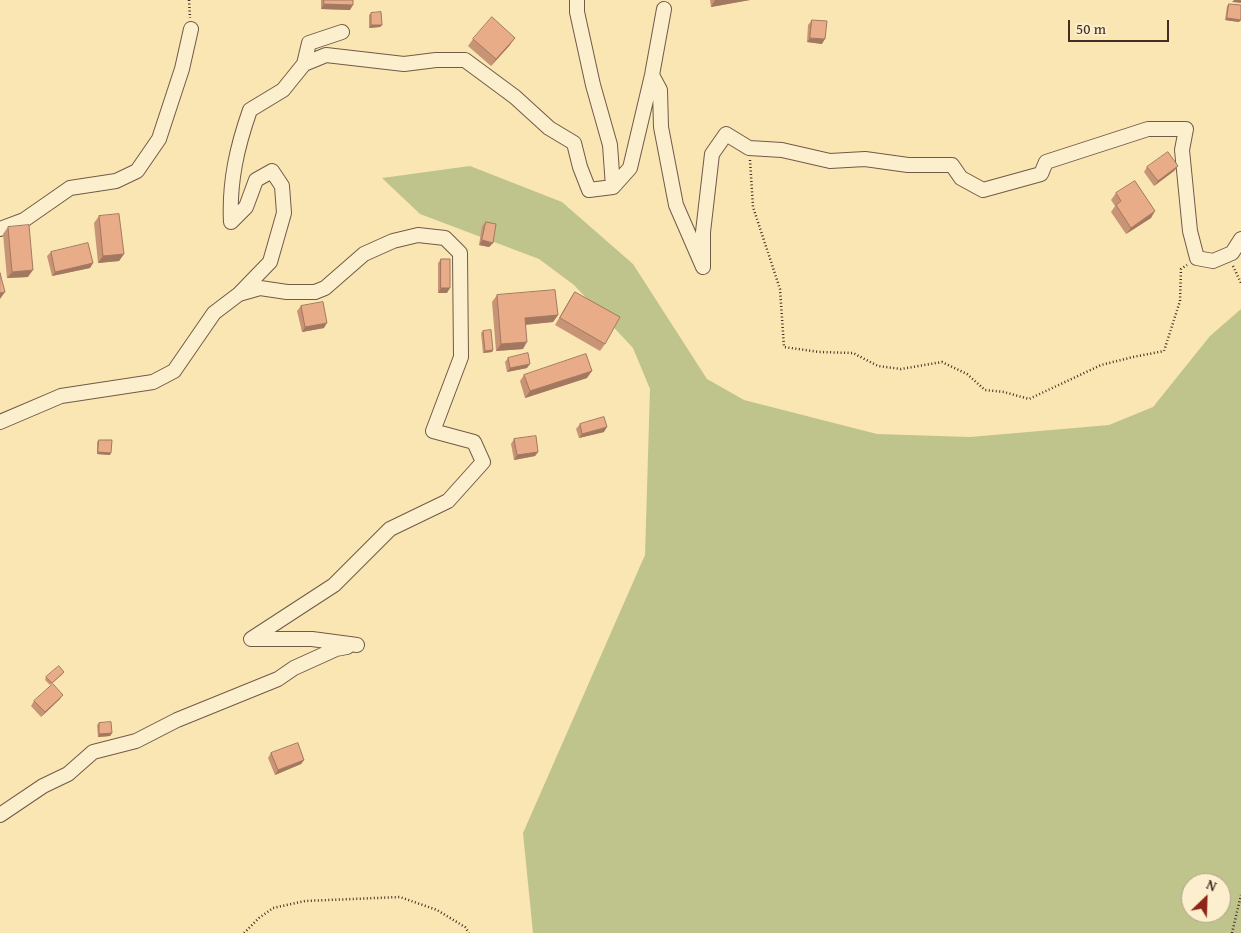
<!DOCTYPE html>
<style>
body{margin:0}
#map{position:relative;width:1241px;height:933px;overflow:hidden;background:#fae6b3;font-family:"Gentium Book Plus",serif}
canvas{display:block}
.north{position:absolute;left:1181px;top:873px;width:50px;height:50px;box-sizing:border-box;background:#fcefce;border:1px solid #b2a18a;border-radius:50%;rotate:24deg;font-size:14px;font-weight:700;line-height:20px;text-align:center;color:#432c24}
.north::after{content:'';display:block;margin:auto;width:18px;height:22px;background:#8f2418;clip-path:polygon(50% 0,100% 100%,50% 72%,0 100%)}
.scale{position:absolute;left:1068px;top:20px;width:101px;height:22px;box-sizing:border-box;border:2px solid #432c24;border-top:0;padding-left:6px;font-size:15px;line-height:18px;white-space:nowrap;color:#432c24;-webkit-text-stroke:4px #fcefce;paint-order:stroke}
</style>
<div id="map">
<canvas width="1241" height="933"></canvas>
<div class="north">N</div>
<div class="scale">50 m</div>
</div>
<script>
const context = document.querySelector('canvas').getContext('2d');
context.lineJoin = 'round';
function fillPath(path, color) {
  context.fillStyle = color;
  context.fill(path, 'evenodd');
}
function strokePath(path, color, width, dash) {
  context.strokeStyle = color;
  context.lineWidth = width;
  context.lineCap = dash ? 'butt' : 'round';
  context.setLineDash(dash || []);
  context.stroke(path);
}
fillPath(new Path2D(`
 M470,166L562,202L633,264L707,379L744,400L877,434L970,437L1109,425L1153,407L1210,336L1241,309V933H533L523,833L645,555L650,389L633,348L574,285L539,259L420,214L382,178ZM1191,883H1221V913H1191Z`), '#bfc48c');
const minor = new Path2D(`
 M577,0V12L593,85L610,145L613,187
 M304,64L326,55L404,64L436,60H465L515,97L549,128L574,143L580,167L589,190L613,187L630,168L652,75L664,9
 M652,75L660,90L661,127L676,205L703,267V232L712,154L726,134L749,148L782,150L830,161L865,159L908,165H952L961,178L983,190L1041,174L1046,162L1148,129H1186L1182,150L1190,231L1197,258L1213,261L1232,253L1241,239
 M0,229L24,220L70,188L116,181L137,171L159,139L182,69L191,29
 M240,293L270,262L284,213L282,186L272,171L256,180L246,207L231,222C229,182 237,147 250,110L283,90L304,64L309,43L342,32
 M0,422L61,396L153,382L174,371L214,313L239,294L260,288L287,292H315L325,288L364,254L393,241L418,235L445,238L460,253L461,357L433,431L474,442L483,462L448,501L390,529L334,585L251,639H312L357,645
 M0,815L43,786L68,774L93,752L136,741L177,720L278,679L294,668L336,649L347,647`);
strokePath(minor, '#715a48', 16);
strokePath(new Path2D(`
 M189,0L190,18
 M750,160L753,207L780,289L784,347L819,352L853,353L878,366L901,369L942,362L967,374L985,390L1004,392L1029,399L1101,365L1133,357L1164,351L1180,301L1181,269L1187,265
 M1233,266L1241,283
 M244,933L259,918L273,908L305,901L400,897L437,910L465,927L469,933
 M1232,933L1241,895`), '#432c24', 2.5, [1, 2.5]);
strokePath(minor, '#fcefce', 14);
fillPath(new Path2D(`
 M321,0H353L350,10L321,9Z
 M710,0H750L711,7Z
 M1229,4L1239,22L1225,20L1227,6Z
 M371,13L382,25L380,27L369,28V15Z
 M812,20L822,44L807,42L808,25Z
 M473,39L510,45L491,66L468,46Z
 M1178,166L1174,171L1154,186L1144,172L1147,167Z
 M1116,193L1151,218L1126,234L1111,212L1115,206L1111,200Z
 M99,216L124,254L119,261L98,263L94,223Z
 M486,222L493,243L489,247L479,245L482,226Z
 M8,227L28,277L7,278L3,234Z
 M51,252L93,263L90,268L52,276L47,256Z
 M441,259L447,293H438V263Z
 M575,292L605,344L600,351L555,325L570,299Z
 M497,295L558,315L553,322L526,325L523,349L496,351L492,302Z
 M301,306L324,328L302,332L297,311Z
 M483,331L493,350L492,352L483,353L481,333Z
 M508,358L527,368L507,372L505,362Z
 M524,375L587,378L525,398L520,381Z
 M580,424L604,432L579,438L576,429Z
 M514,439L538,452L535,456L514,460L511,444Z
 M99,440L110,455L97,454V442Z
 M63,674L50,685L45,680L46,677Z
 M60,699L41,717L31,706L34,701Z
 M99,723L112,733L110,736L98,737L97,725Z
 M271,753L304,760L301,764L275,775L268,758Z`), '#c89476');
fillPath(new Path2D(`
 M715,0H750L711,7Z
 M1234,0H1241V3L1232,2Z
 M324,4L353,5L350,10L321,9Z
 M1227,18L1241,20L1239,22L1225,20Z
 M371,25H382L380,27L369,28Z
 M515,38L510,45L491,66L496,59Z
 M810,38L825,39L822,44L807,42Z
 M1178,166L1174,171L1154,186L1158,181Z
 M1155,211L1151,218L1126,234L1131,228Z
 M482,240L493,243L489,247L479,245Z
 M124,254L119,261L98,263L103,256Z
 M93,263L90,268L52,276L55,272Z
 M33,270L28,277L7,278L12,272Z
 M441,288H450L447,293H438Z
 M5,292L0,299V293Z
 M558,315L553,322L520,325L525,318Z
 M327,323L324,328L302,332L305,327Z
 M527,342L523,349L496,351L501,344Z
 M493,350L492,352L483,353L485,351Z
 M530,364L527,368L507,372L510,368Z
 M592,371L587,378L525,398L530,391Z
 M607,427L604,432L579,438L582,434Z
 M98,452L111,453L110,455L97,454Z
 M538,452L535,456L514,460L517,455Z
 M63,695L60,699L41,717L45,712Z
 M112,733L110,736L98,737L99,734Z
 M304,760L301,764L275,775L278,770Z`), '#a37860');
const building = new Path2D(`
 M324,0H353V5L324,4Z
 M1229,4L1241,5V20L1227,18Z
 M381,12L382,25H371V13Z
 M492,17L515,38L496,59L473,39Z
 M812,20L827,21L825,39L810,38Z
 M1168,152L1178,166L1158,181L1147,167Z
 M1135,181L1155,211L1131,228L1116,205L1121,201L1116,193Z
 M119,214L124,254L103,256L99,216Z
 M486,222L496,224L493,243L482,240Z
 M29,225L33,270L12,272L8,227Z
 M88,243L93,263L55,272L51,252Z
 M441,259H450V288H441Z
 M0,273L5,292L0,293Z
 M555,290L558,315L525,318L527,342L501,344L497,295Z
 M575,292L620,317L605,344L560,318Z
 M323,302L327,323L305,327L301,306Z
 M491,330L493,350L485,351L483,331Z
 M528,353L530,364L510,368L508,358Z
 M586,354L592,371L530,391L524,375Z
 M604,417L607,427L582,434L580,424Z
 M536,436L538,452L517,455L514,439Z
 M99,440H112L111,453L98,452Z
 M59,666L64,672L52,683L46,677Z
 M53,684L63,695L45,712L34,701Z
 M111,722L112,733L99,734V723Z
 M298,743L304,760L278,770L271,753Z`);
fillPath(building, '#e9ac89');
strokePath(building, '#a37860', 1);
</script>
